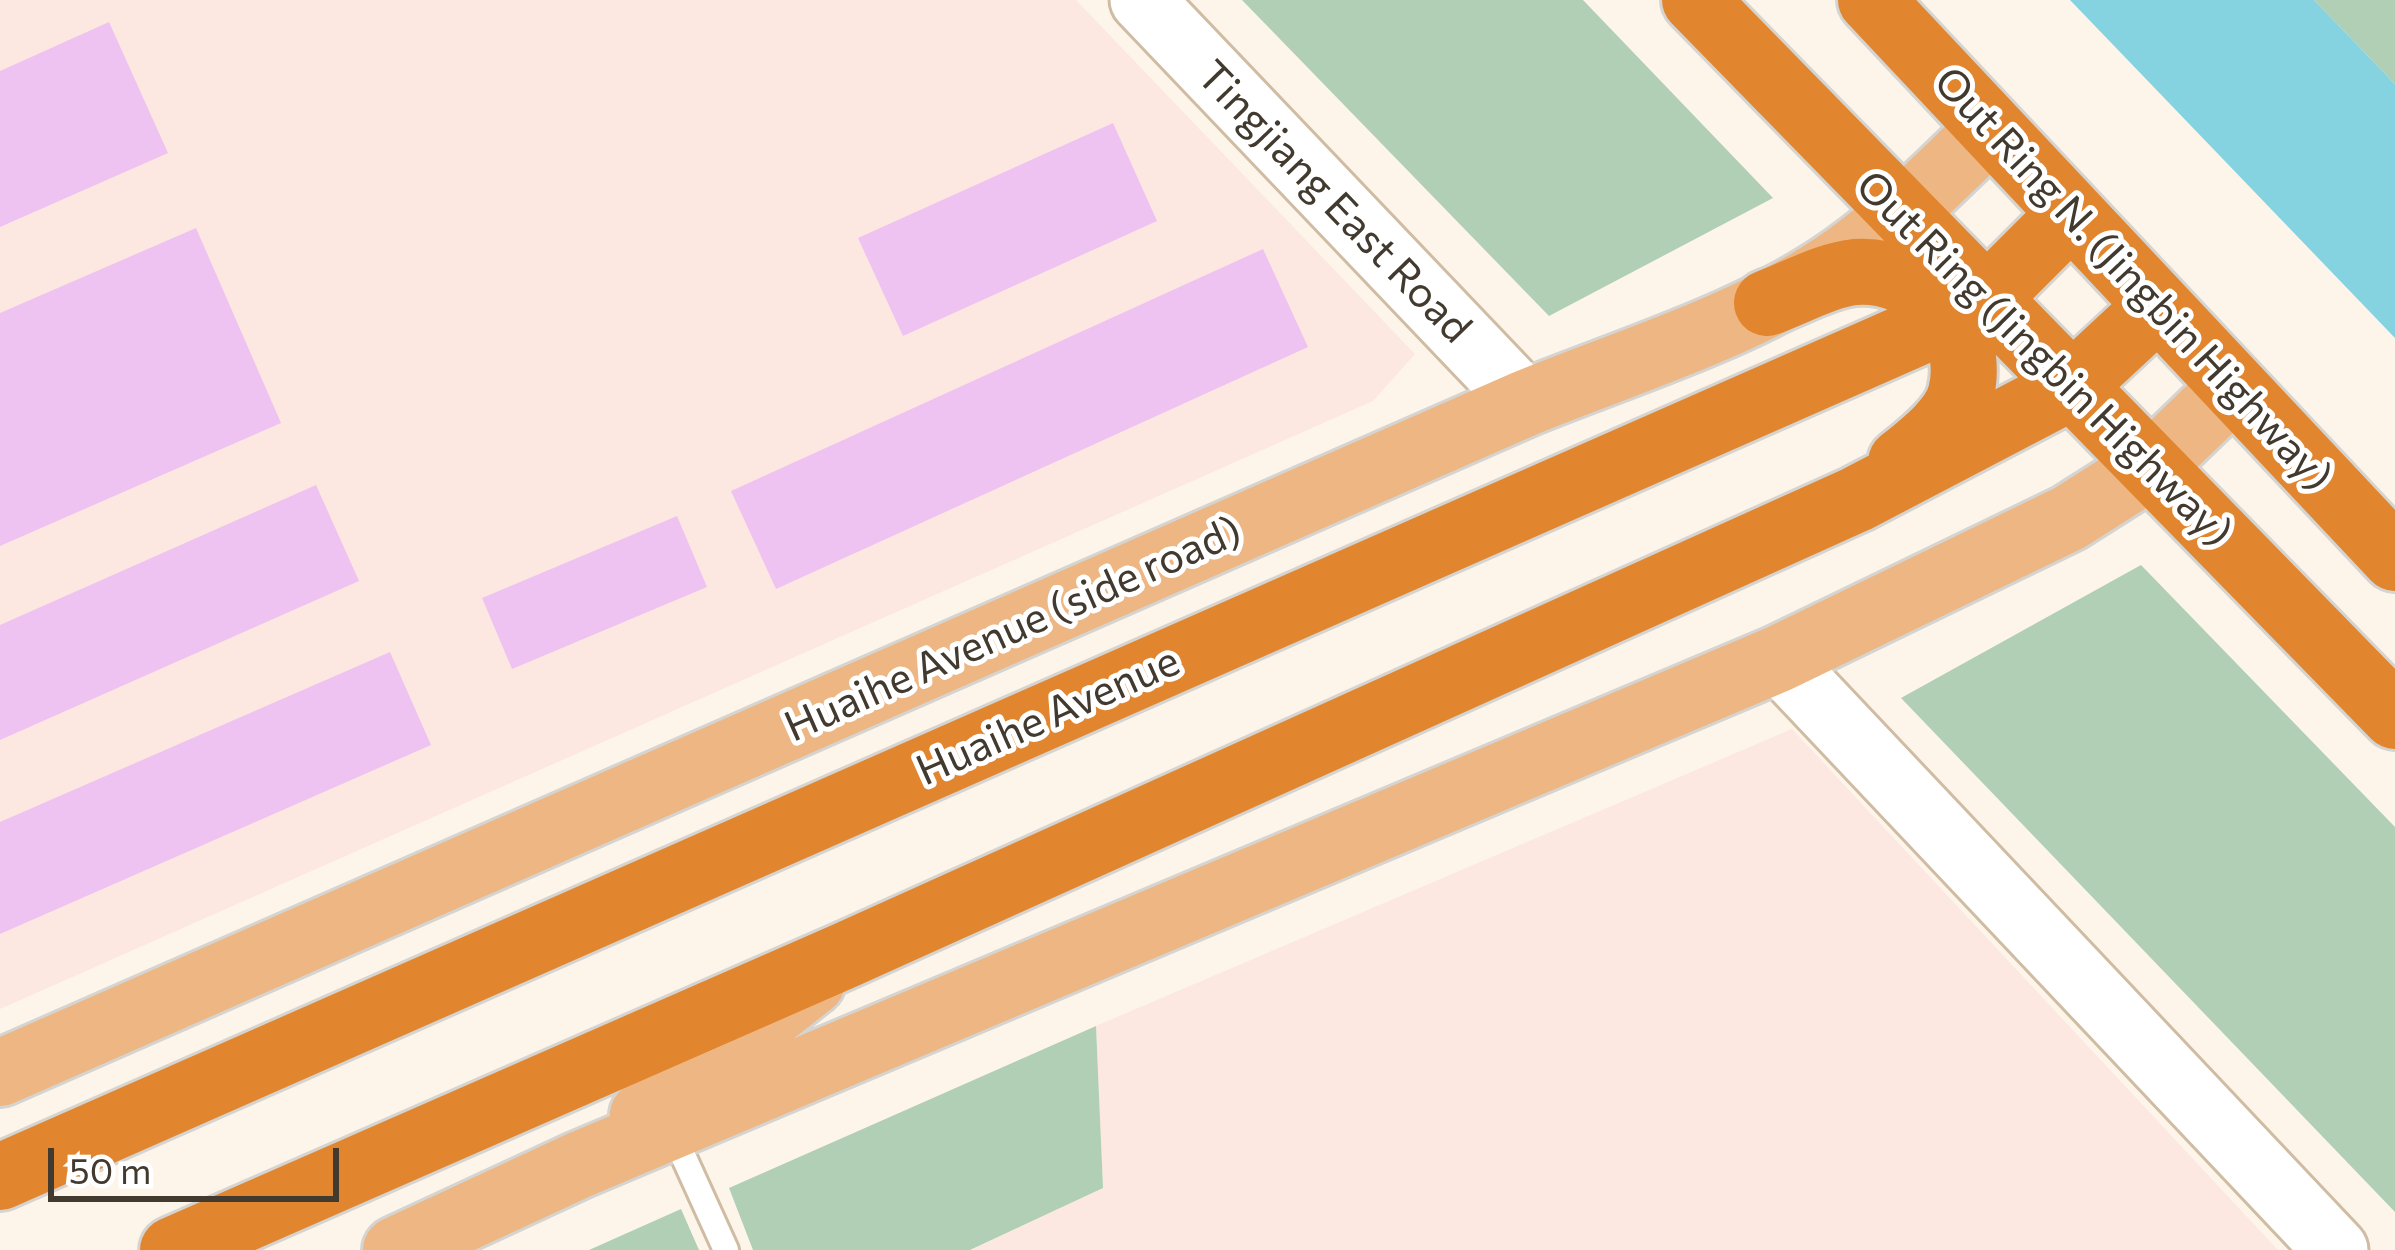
<!DOCTYPE html>
<style>
body{margin:0}
#map{position:relative;width:2395px;height:1250px;overflow:hidden;background:#fdf5ea;font-family:Commissioner,sans-serif}
canvas{display:block}
.scale{position:absolute;left:48px;top:1148px;width:291px;height:54px;box-sizing:border-box;border:6px solid #423a2f;border-top:0;padding-left:15px;font-size:36px;line-height:42px;white-space:nowrap;color:#423a2f;-webkit-text-stroke:9px #fff;paint-order:stroke}
</style>
<div id="map">
<canvas width="2395" height="1250"></canvas>
<div class="scale">50 m</div>
</div>
<script>
const context = document.querySelector('canvas').getContext('2d');
context.lineJoin = 'round';
function fillPath(path, color) {
  context.fillStyle = color;
  context.fill(path, 'evenodd');
}
function strokePath(path, color, width, dash) {
  context.strokeStyle = color;
  context.lineWidth = width;
  context.lineCap = dash ? 'butt' : 'round';
  context.setLineDash(dash || []);
  context.stroke(path);
}
function write(font, color, halo, rows, align = 'center') {
  context.font = font + ' Commissioner,sans-serif';
  context.lineWidth = 10;
  context.setLineDash([]);
  context.textBaseline = 'middle';
  context.strokeStyle = halo;
  context.fillStyle = color;
  for (const [text, x, y, turn = 0] of rows) {
    context.save();
    context.translate(x, y);
    context.rotate((+turn || 0) * Math.PI / 180);
    context.textAlign = isNaN(turn) ? turn : align;
    if (halo) context.strokeText(text, 0, 0);
    context.fillText(text, 0, 0);
    context.restore();
  }
}
fillPath(new Path2D(`
 M0,0H1076L1415,354L1373,401L0,1009Z
 M1792,729L2278,1250H971L1103,1188L1096,1026Z`), '#fce7e1');
fillPath(new Path2D(`
 M1242,0H1583L1773,198L1549,316Z
 M2314,0H2395V84Z
 M2141,565L2395,827V1212L1901,698Z
 M1096,1026L1103,1188L970,1250H753L729,1188Z
 M681,1209L699,1250H589Z`), '#b0cfb4');
fillPath(new Path2D(`
 M2070,0H2314L2395,84V338Z`), '#85d2e1');
fillPath(new Path2D(`
 M109,22L168,153L0,227V71Z
 M1113,123L1157,221L903,336L858,238Z
 M196,228L281,423L0,546V313Z
 M1263,249L1308,347L776,589L731,491Z
 M316,485L359,581L0,740V625Z
 M677,516L707,587L512,669L482,598Z
 M390,652L431,745L0,934V822Z`), '#eec3f2');
const lane = new Path2D(`
 M671,1129L726,1250`);
const secondary = new Path2D(`
 M1142,0L1526,403
 M1778,659L2336,1250`);
const primary = new Path2D(`
 M0,1073L1526,403C1631,360 1751,325 1845,258C1898,221 1943,174 1990,129
 M643,1115L812,982
 M396,1250L579,1165L1778,659L2069,518L2151,466L2233,387`);
const highway = new Path2D(`
 M1695,0L2395,716
 M1871,0L2395,558
 M1767,303C1795,293 1826,275 1855,272C1921,267 1977,328 1961,393C1955,420 1922,445 1901,462
 M0,1177L1950,318L1985,300L2070,215
 M173,1250L846,955L1857,499L2071,387L2156,308`);
strokePath(lane, '#cfbca2', 30);
strokePath(secondary, '#cfbca2', 69);
strokePath(primary, '#d5d4d1', 72);
strokePath(highway, '#d5d4d1', 72);
strokePath(lane, '#fff', 24);
strokePath(secondary, '#fff', 63);
strokePath(primary, '#edb682', 66);
strokePath(highway, '#e1862e', 66);
write('42px', '#423a2f', '#fff', [
 ["Tingjiang East Road",1334,202,46],
 ["Out Ring N. (Jingbin Highway)",2133,279,47],
 ["Out Ring (Jingbin Highway)",2044,359,45],
 ["Huaihe Avenue (side road)",1013,629,-24],
 ["Huaihe Avenue",1048,716,-24]
]);
</script>
